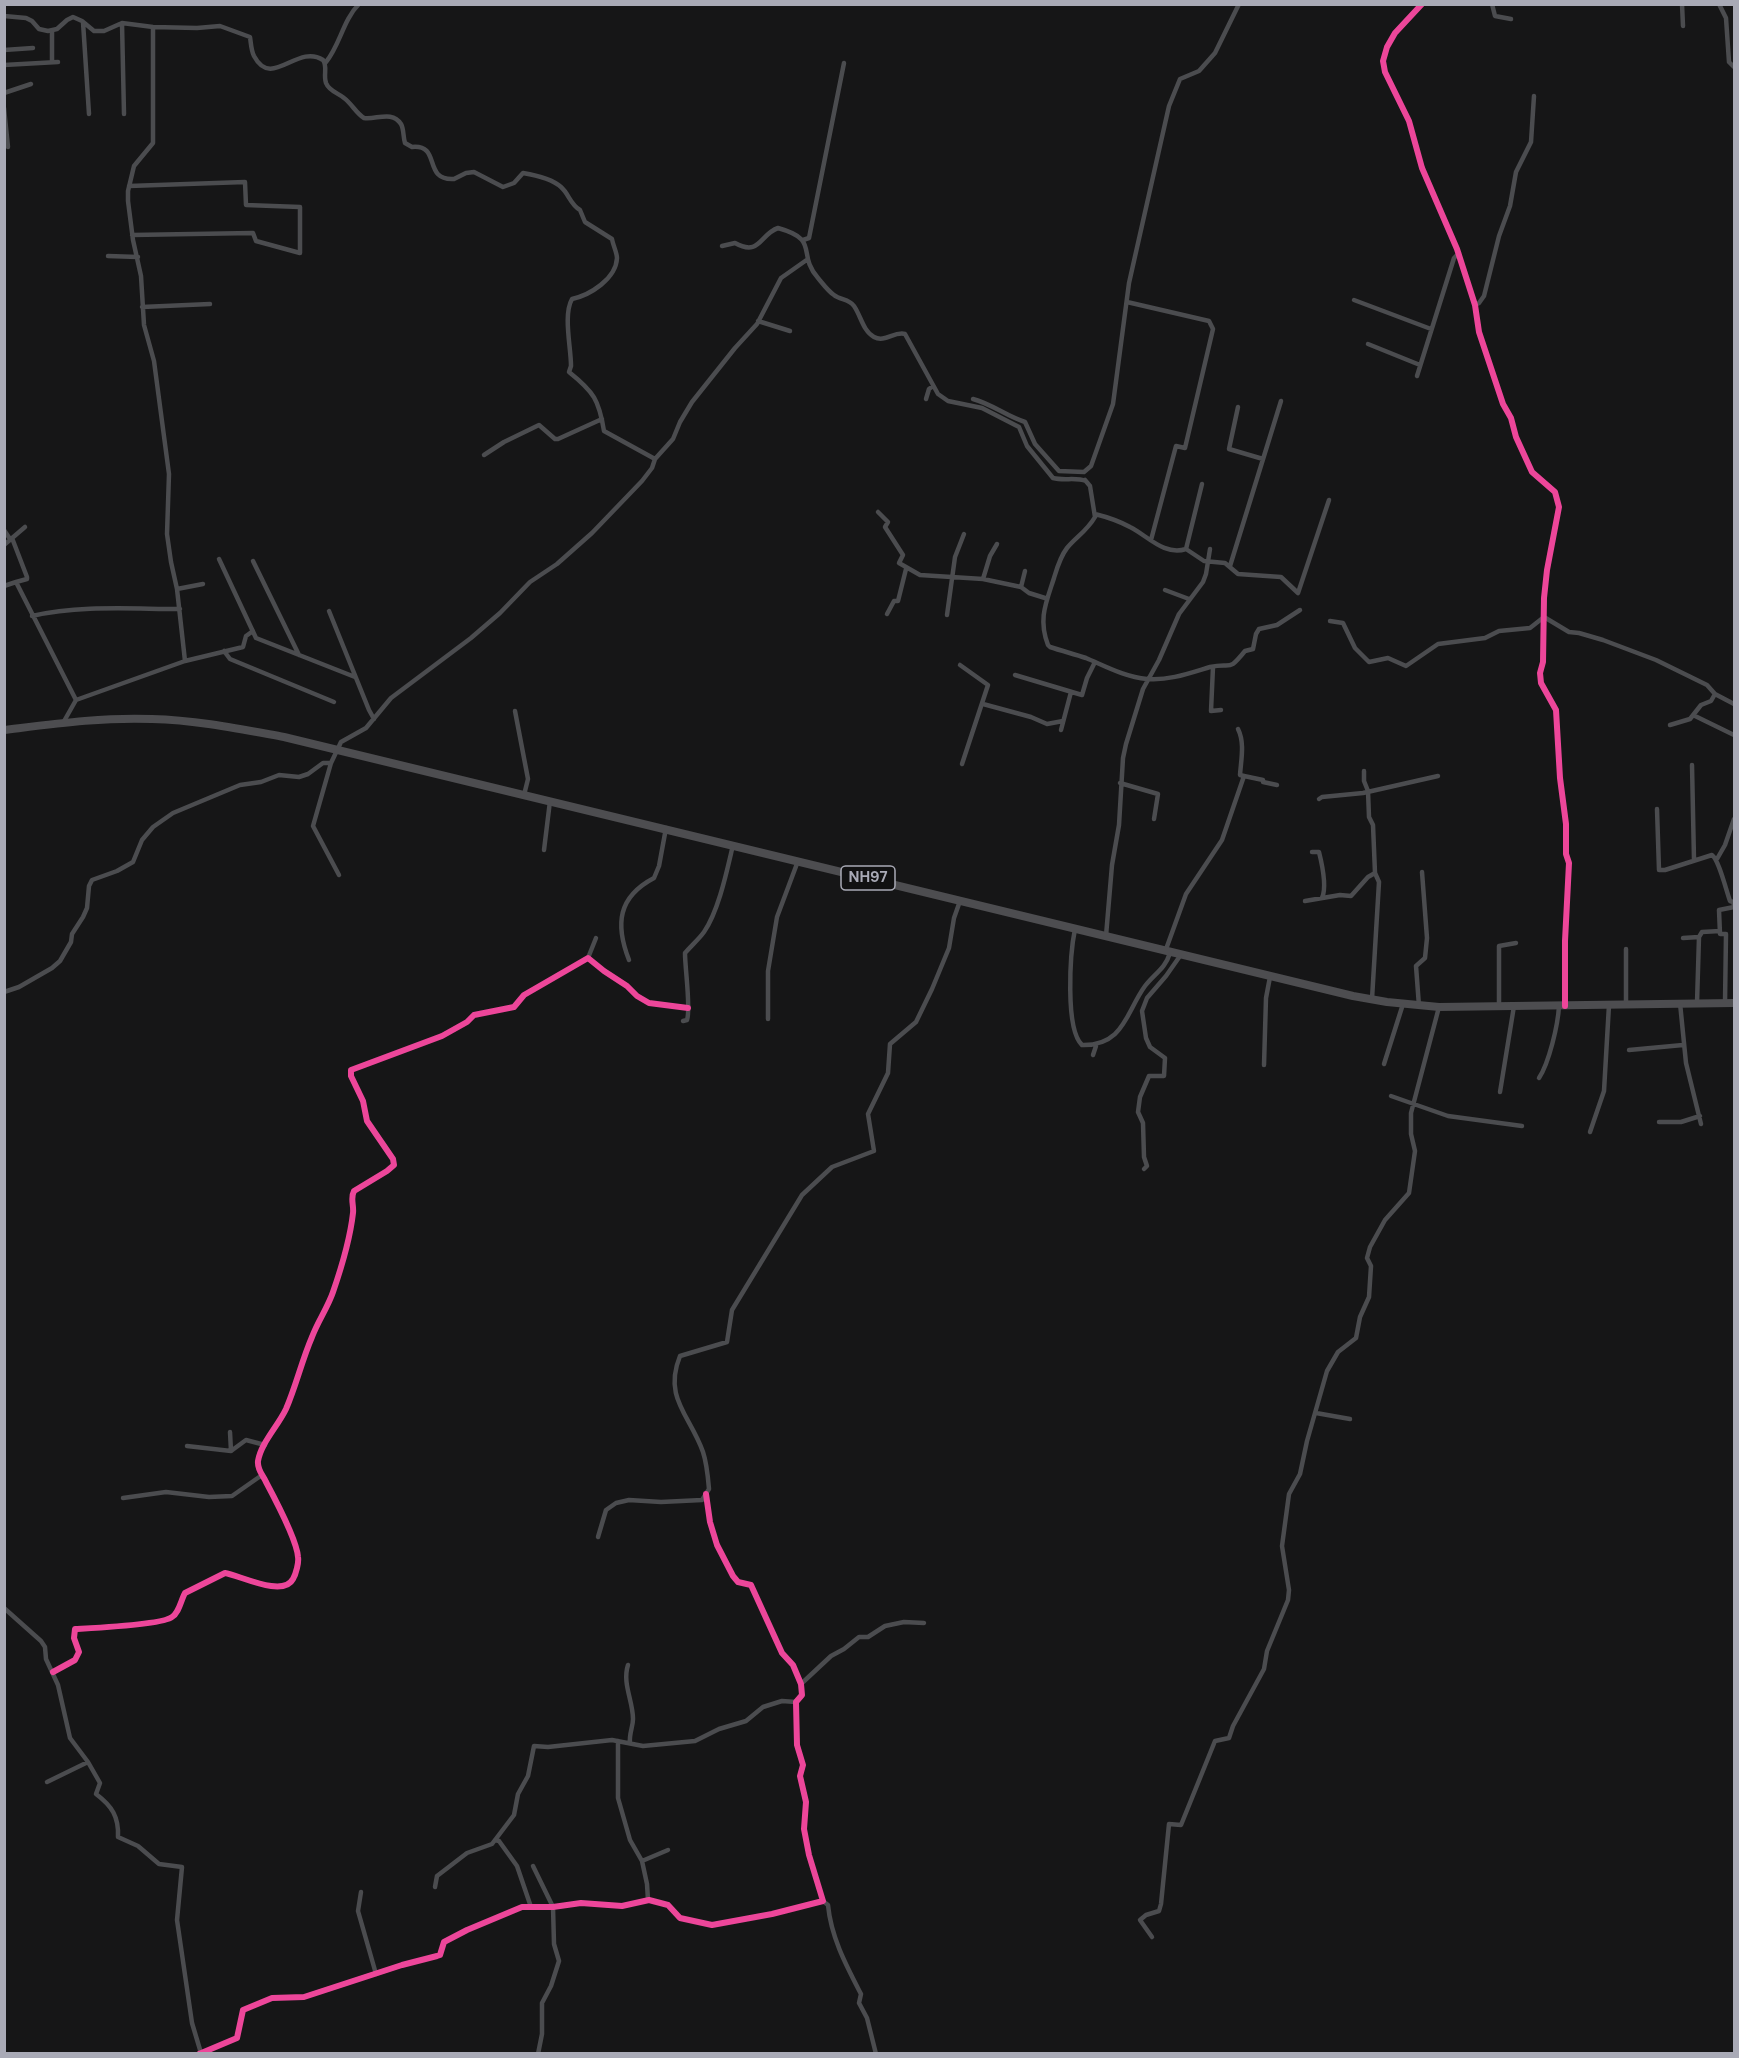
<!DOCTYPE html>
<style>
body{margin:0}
#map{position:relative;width:1739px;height:2058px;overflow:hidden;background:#161617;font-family:"DM Sans",sans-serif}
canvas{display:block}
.frame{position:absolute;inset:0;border:6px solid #a9aab6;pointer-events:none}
</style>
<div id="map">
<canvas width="1739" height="2058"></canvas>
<div class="frame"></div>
</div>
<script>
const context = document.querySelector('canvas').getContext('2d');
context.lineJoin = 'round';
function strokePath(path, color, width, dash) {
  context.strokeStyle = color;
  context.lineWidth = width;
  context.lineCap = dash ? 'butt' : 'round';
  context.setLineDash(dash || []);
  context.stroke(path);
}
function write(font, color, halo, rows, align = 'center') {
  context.font = font + ' "DM Sans",sans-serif';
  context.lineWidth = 5;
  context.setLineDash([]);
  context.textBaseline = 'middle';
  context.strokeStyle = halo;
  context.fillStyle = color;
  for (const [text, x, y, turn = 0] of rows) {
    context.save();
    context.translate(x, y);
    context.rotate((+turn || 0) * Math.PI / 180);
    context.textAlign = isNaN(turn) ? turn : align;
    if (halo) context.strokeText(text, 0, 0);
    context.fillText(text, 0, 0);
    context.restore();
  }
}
strokePath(new Path2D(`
 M1422,4L1395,33L1387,47L1383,61L1385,72L1409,121L1422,168L1457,249L1475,305L1479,332L1503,404L1511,418L1516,437L1532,472L1555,492L1559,507L1547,570L1544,598L1543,662L1540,673L1541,683L1556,710L1560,778L1566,824V854L1569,863L1565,941V1006
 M1492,4L1495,16L1511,19
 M1682,4L1683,26
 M1719,4L1726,18L1729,62L1734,67
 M4,16L26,18L32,21L39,29L48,31L57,29L67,20L73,17L82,21L94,31H104L122,23L153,27L197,28L220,26L250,37C251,43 251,50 254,56C272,90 297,43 323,60C328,67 323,74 326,83C329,91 338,93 344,98C352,104 356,113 364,118C376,120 392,110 401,124C404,129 403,137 405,143L412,147C442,144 422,181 454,179L466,173L474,172L503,187L514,183L523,173C535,175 552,179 561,187C569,194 570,204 580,210L585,222L612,239C613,245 617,253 617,258C616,279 590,295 572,299C563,315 571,347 571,366L569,372C594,392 599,400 604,431L655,459
 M83,22L89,114
 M122,23L124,114
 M153,27V143L134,166L128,191V201L133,240L141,276L144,325L154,361L169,474L167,534L171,562L177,589L185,661
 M4,50L33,48
 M52,62V31
 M326,62C340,45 343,20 359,4
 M4,65L58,62
 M4,93L31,84
 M4,108L8,147
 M129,186L245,182L246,205L300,207V253L256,241L253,233L132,235
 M803,240L809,238L844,63
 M722,246L735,243C760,257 760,234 778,228C821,240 796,253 818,278C823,284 828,291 834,295C840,300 849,299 854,306C861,316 863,331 874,337C885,343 894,331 905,334L938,394L948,401L982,408L1019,427L1027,446L1053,478C1064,481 1076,477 1086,481
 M108,256L138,257
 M1354,300L1431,329
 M1127,302L1209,321L1213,329L1185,448L1176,446L1151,540
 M1475,305L1479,303L1484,296L1499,236L1510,206L1516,172L1531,142L1534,96
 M142,307L210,304
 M758,321L790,331
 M1368,344L1420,365
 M1417,376L1454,258L1459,253
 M926,399L929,389L933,386
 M973,399C992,404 1006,416 1025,422L1035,444L1059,471L1084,472L1091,466L1113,404L1129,283L1169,106L1180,79L1199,71L1215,53L1239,4
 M1238,407L1229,449L1263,459
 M484,455L504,442L539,425L555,439H558L602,419
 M1085,480L1090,486L1095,517C1087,531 1076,537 1067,548C1060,557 1057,568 1054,578C1046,603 1038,619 1048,645L1050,647C1062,651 1074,654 1086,658C1105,666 1125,677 1147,679C1168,681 1190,673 1210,667C1233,662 1227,673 1245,651L1253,649L1256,634L1259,629L1277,625L1300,610
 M878,512L888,522L885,527L903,555L899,563L920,575L983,579L1021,587L1029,593L1045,598
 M1095,514C1107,517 1119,521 1130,527C1148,536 1164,556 1186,549L1204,561L1225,563L1238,574L1281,577L1298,593L1329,500
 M4,530L10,539
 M12,538L27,577V579L16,582L76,700
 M4,545L25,527
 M1186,549L1202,484
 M219,559L256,638L355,677
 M253,561L299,655
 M1230,566L1281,401
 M983,579L990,556L997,544
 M4,586L16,582
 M1021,587L1025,571
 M177,589L203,584
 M1165,590L1189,599
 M329,611L369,710L374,719
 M887,614L894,601H898L906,569
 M947,615L955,557L964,534
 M32,616C80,605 131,609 180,609
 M1330,621L1343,623L1355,648L1369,662L1388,658L1406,666L1438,644L1485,638L1499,631L1530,628L1544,617L1569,632L1579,633L1603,640L1656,660L1707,685L1715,694L1734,704
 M224,651L230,659L334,702
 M960,665L988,685L962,764
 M1213,667L1211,711L1221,710
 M1015,675L1082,695L1087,678L1095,662
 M983,704L1031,717L1047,724L1063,721
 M515,711L528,779L524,795
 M1693,715L1734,735
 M63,723L76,700L185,661L243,647L246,636L253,631
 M1670,725L1690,719L1701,705L1711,701L1715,694
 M1061,730L1071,692
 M1692,765L1694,860
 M1364,771V781L1368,791L1369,817L1373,825L1375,873L1379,882L1372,999
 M1244,776L1263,780V782L1277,785
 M1120,783L1158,794L1154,819
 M1319,799L1322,797L1363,793L1438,776
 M1657,809L1659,870H1665L1712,855C1719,860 1726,890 1730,901L1733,902L1734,905
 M544,850L550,801
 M1312,852H1319C1322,864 1327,887 1322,898
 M1717,859L1725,845L1734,819
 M339,875L313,826L331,763L341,742L366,728L391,698L471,638L500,613L530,582L557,564L592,533L642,481L652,468L655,459L673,439L680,422L692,402L735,348L757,324L781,278L808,259
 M1305,901L1340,895L1351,896L1368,877L1375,873
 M1075,929C1070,953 1065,1029 1082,1045C1124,1046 1126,1012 1145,986C1155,973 1165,969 1170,953
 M1106,936L1112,865L1119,825L1123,758L1126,744L1143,689L1159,660L1179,614L1203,582L1206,574L1210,549
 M1699,937L1702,932L1720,931
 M1683,938L1699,937L1697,1003
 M1165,952L1186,894L1222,840L1244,776L1240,775C1241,760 1245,743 1238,729
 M588,958L596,938
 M629,960C615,924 618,897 654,878L659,866L666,828
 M4,992L19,987L52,968L60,961L71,942L72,934L83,917L87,908L89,886L92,880L117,871L133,862L142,840L153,827L173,813L240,785L261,782L279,775L299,777L308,774L323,763H331
 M1680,1003L1686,1063L1701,1124
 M1725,1003L1726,934H1720L1719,910L1734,907
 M1626,1004V949
 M1419,1006L1416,966L1425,958L1427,938L1422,872
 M1499,1007V946L1516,943
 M768,1019V971L777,917L798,861
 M683,1021L687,1020C691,1009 685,969 685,953C691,946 699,939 704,932C719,910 727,870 733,845
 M1629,1050L1683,1045
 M1093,1055L1096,1046
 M1384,1064L1403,1004
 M1264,1065L1266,998L1270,977
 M1539,1078C1549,1063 1558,1025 1559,1006
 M1500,1092L1514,1006
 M1391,1096L1448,1116L1522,1126
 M1659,1122H1681L1700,1116
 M1590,1132L1604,1091L1609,1005
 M1144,1169L1147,1166L1144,1157L1143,1123L1138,1112L1140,1097L1149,1076H1164L1165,1058L1150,1047L1146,1038L1142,1011L1147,998L1166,976L1180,956
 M1316,1413L1350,1419
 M230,1432L231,1451
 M187,1446L231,1451L246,1440L265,1445
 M123,1498L166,1492L209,1497L232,1496L262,1475
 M598,1537L606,1510L616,1503L629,1500L661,1502L702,1500L709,1489C708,1477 707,1464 703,1452C690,1415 663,1398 680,1356L727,1342L732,1310L802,1195L832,1167L874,1151L868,1114L888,1073L890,1044L916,1022L932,989L949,948L954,918L960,901
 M4,1608L41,1641L45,1647L46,1659L58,1685L70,1738L88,1762
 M628,1665C622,1683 633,1701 633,1719C633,1727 629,1733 630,1743
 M53,1672L75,1660L79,1652L74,1638L75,1629C92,1628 162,1625 172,1617C179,1613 181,1600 185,1593L225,1573C239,1575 283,1598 293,1579C296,1574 299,1562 298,1557C297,1541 274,1497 266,1482C263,1475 257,1470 258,1461C261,1443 278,1426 286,1409C296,1386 302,1360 312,1337C318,1321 328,1307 333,1292C342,1266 350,1240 353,1213C354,1205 350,1198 354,1191L387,1171L394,1165L393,1159L367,1121L363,1101L351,1076V1070L442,1036L467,1022L474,1015L514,1007L524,995L588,958L604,971L627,986L637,996L649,1003L688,1008
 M801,1684L831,1656L844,1649L859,1637H868L885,1626L904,1622L924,1623
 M618,1741V1798L630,1840L642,1861L647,1884L648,1900
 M47,1782L88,1762L100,1783L96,1794C112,1806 119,1817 118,1837L138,1846L159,1864L182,1867L177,1920L192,2023L201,2053
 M495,1840L499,1841L517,1866L531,1907
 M642,1861L668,1850
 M533,1866L553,1907L554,1944L559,1961L551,1986L542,2003V2034L538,2054
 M435,1887L437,1876L467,1853L492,1844L514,1815L518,1794L528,1776L534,1746L548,1747L612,1740L643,1746L695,1741L719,1729L746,1721L763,1707L782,1701L796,1702
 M361,1892L358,1911L376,1974
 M823,1901L828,1905C831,1937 846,1965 861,1994L859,2003L867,2018L876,2054
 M1152,1937L1140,1920L1146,1915L1159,1911L1161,1904L1169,1824L1181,1825L1215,1741L1229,1738L1233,1726L1264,1669L1267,1651L1288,1600L1289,1590L1282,1546L1289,1494L1300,1474L1307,1441L1327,1371L1338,1352L1356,1338L1360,1317L1369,1297L1371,1266L1367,1258L1370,1247L1385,1220L1409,1193L1415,1151L1411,1134V1113L1439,1007
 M199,2054L237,2038L243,2010L272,1998L304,1997L402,1965L437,1956L440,1955L444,1942L467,1930L522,1907H553L581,1903L622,1906L649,1900L668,1905L680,1918L712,1925L772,1914L823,1901L809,1855L804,1829L806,1802L800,1776L803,1765L797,1745L796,1702L802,1695L801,1684L793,1665L782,1653L751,1585L738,1582L733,1576L717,1545L710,1522L706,1494`), '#4b4c4f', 4.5);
strokePath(new Path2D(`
 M4,730C53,724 102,717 152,719C196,720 240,729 284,737L1353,996L1387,1002L1439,1007L1734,1003`), '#4d4d50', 8);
strokePath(new Path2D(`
 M1422,4L1395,33L1387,47L1383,61L1385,72L1409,121L1422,168L1457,249L1475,305L1479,332L1503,404L1511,418L1516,437L1532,472L1555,492L1559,507L1547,570L1544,598L1543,662L1540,673L1541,683L1556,710L1560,778L1566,824V854L1569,863L1565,941V1006
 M53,1672L75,1660L79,1652L74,1638L75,1629C92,1628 162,1625 172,1617C179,1613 181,1600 185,1593L225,1573C239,1575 283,1598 293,1579C296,1574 299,1562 298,1557C297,1541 274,1497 266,1482C263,1475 257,1470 258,1461C261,1443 278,1426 286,1409C296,1386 302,1360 312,1337C318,1321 328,1307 333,1292C342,1266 350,1240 353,1213C354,1205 350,1198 354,1191L387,1171L394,1165L393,1159L367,1121L363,1101L351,1076V1070L442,1036L467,1022L474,1015L514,1007L524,995L588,958L604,971L627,986L637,996L649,1003L688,1008
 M199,2054L237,2038L243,2010L272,1998L304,1997L402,1965L437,1956L440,1955L444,1942L467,1930L522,1907H553L581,1903L622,1906L649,1900L668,1905L680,1918L712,1925L772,1914L823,1901L809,1855L804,1829L806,1802L800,1776L803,1765L797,1745L796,1702L802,1695L801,1684L793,1665L782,1653L751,1585L738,1582L733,1576L717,1545L710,1522L706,1494`), '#ed469a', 6);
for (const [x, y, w] of [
 [868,878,54]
]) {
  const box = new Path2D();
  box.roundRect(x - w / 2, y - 12, w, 24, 4.5);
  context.fillStyle = '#111112';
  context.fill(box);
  strokePath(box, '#a9aab6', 1.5);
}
write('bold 15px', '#a9aab6', null, [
 ["NH97",868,878]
]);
</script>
